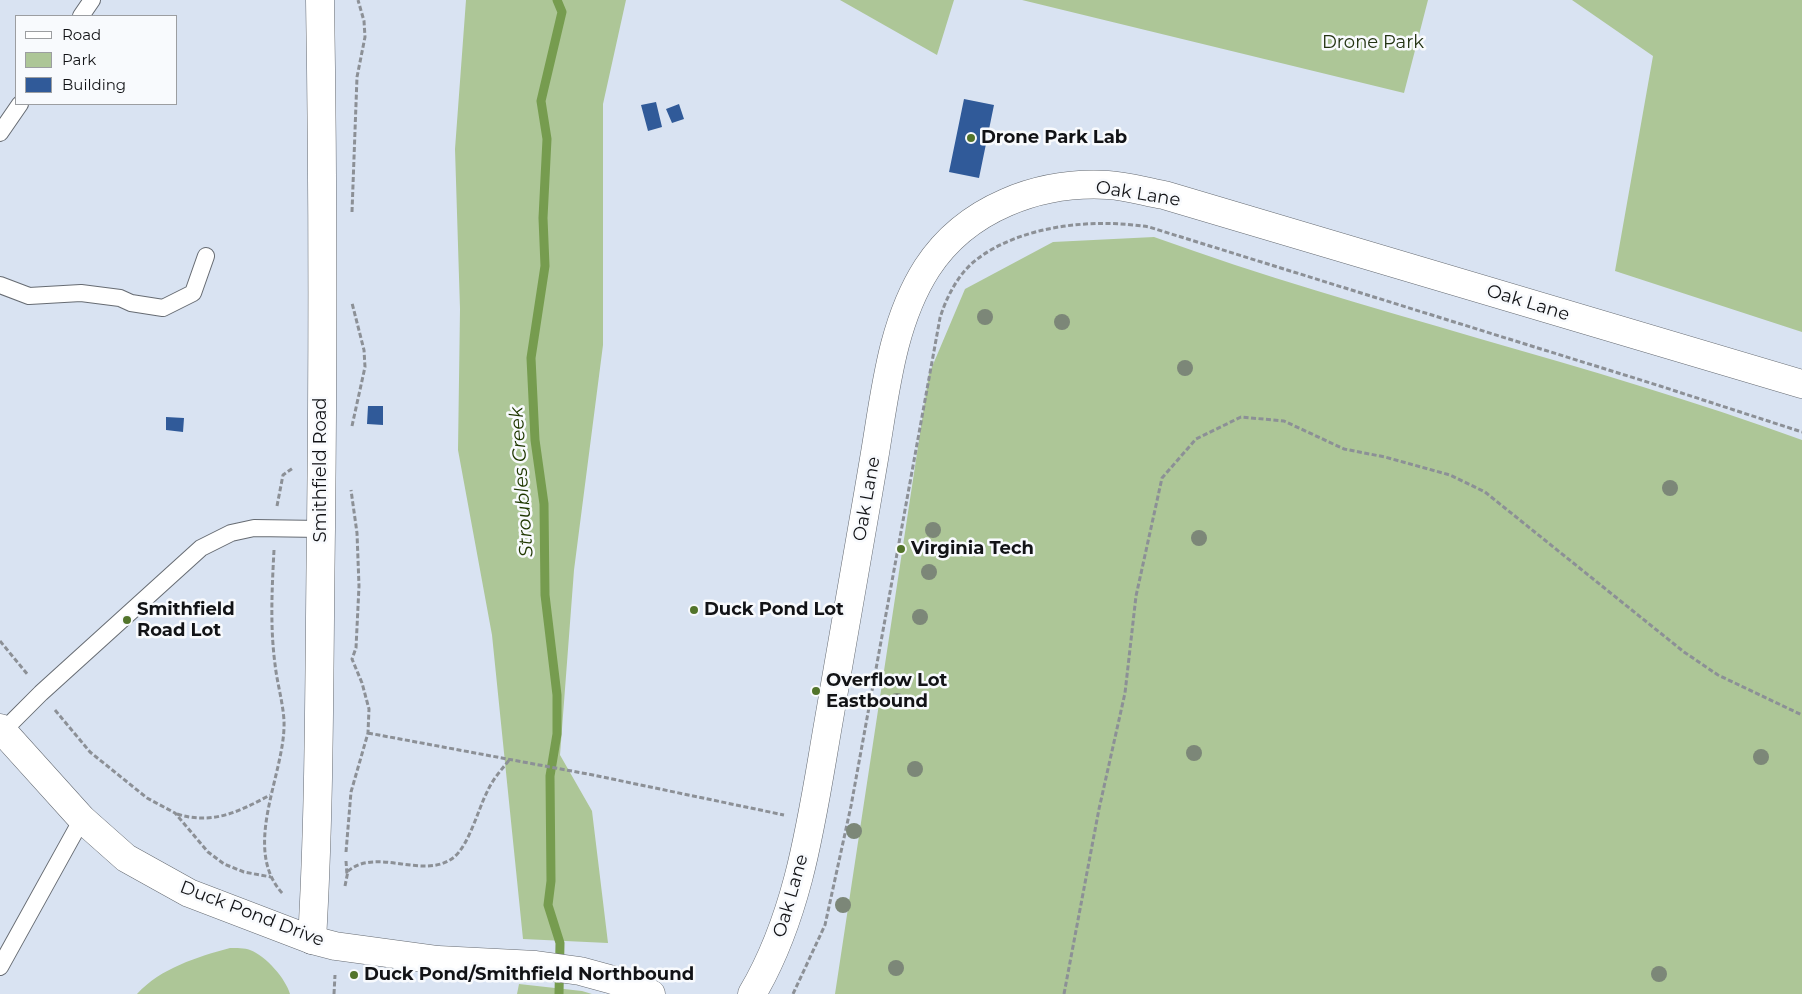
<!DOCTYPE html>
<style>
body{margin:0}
#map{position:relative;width:1802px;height:994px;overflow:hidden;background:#e8edf5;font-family:Montserrat,sans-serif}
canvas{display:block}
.legend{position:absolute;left:15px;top:15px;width:162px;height:90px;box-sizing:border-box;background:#f8fafd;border:1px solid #9c9ea1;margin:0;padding:6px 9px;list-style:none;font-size:15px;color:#121316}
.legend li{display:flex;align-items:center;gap:10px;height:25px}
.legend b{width:25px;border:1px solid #9c9ea1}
</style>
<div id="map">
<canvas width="1802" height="994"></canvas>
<ul class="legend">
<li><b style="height:6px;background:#fff"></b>Road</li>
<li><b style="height:14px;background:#adc697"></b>Park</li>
<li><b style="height:14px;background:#305a99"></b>Building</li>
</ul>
</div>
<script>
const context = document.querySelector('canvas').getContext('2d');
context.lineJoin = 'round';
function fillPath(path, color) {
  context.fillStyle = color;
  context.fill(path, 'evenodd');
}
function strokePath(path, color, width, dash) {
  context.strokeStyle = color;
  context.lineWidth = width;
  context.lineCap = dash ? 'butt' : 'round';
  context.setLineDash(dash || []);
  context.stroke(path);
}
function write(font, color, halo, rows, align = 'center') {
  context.font = font + ' Montserrat,sans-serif';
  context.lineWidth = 5;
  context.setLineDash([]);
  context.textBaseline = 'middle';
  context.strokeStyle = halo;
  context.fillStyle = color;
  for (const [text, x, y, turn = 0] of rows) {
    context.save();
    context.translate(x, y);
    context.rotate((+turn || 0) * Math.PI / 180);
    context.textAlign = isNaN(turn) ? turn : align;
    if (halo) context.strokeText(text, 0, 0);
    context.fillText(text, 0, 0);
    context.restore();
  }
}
fillPath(new Path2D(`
 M0,0H1802V994H0ZM16,16H176V104H16Z`), '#d9e3f2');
fillPath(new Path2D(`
 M466,0H626L603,104V345L574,570L560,755L592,811L608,943L523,939L492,635L458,450L460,309L455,149Z
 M840,0H954L937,55Z
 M1022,0H1428L1404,93Z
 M1572,0H1802V332L1615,271L1653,56Z
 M1154,237C1367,314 1589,362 1802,440V994H835L929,374L965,289L1053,242Z
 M230,948C236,948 245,948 250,950C266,956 286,979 290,994H137C161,968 197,957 230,948Z
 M519,984L582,991L592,994H517Z`), '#adc697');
strokePath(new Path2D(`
 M557,0L562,12L541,101L547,139L543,218L545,266L531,358L535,440L544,504L545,595L557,695V734L550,776L551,881L548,905L560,943L559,994`), '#769c4f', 9);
fillPath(new Path2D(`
 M964,99L994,105L979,178L949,172Z
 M656,102L662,127L648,131L641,105Z
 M679,104L684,119L672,123L666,109Z
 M368,406H383V425L367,424Z
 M166,417L184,418L183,432L166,430Z`), '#305a99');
const lane = new Path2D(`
 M81,16L92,0
 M0,133L20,104
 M0,285L29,296L81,293L120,298L131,303L163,308L193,293L206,256
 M3,731L41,693L201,548L231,533L254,528L321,529
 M0,967L82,819`);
const street = new Path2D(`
 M312,940C320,803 319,666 321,529C323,353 323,176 320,0
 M752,994C800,913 812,817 828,725C843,637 859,548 874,459C885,395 891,324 927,268C966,208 1039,181 1108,185C1127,186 1146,192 1164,195L1802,384`);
const secondary = new Path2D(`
 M0,728L82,819L126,858L189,893L312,940L335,946L438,960L536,965L580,971L613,980L651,994`);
strokePath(lane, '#666b72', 18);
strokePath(street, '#666b72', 29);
strokePath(secondary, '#666b72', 29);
strokePath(new Path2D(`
 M352,212L357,77L365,37L364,21L358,0
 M352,426L365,367L364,350L352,303
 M277,506L283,475L293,468
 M274,550C272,588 270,627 275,664C277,683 283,702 284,721C286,773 240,848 283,894
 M0,641L28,675
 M55,710L90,752L147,798L175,813L208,852L224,864L244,872L271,877
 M368,733L593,775L784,815
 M177,814C212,825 239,812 270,795
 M346,852L351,792L368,733L369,709L362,683L352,659L356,648L359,586L357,533L351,490
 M346,861L347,875
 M345,886L348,871C377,847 423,880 453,858C469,846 478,809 488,790C493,779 502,769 510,759
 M334,994L335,975
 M793,994L825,925L851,806L940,318C946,298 958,274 976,260C1021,225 1094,218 1149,227L1660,386L1802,432
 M1064,994L1099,809L1125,693L1136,596L1162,478L1196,439L1241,417L1284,421L1344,449L1385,457L1450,475L1485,492L1684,652L1718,675L1802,715`), '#8c9096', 3, [5, 2.5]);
strokePath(lane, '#fff', 16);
strokePath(street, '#fff', 28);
strokePath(secondary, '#fff', 28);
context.fillStyle = '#7c8778';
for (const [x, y] of [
 [985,317],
 [1062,322],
 [1185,368],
 [1670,488],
 [933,530],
 [1199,538],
 [929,572],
 [920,617],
 [897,701],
 [1194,753],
 [1761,757],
 [915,769],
 [854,831],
 [843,905],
 [896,968],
 [1659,974]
]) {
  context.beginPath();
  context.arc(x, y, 8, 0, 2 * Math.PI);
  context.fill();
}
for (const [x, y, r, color] of [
 [971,138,5,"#52742b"],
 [901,549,5,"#52742b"],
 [694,610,5,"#52742b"],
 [127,620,5,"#52742b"],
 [816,691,5,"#52742b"],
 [354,975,5,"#52742b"]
]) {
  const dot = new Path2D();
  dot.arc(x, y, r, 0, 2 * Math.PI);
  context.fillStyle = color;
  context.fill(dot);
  strokePath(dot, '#f8fafd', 2);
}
write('18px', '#233312', '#f8fafd', [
 ["Drone Park",1373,43]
]);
write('bold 18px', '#121316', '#f8fafd', [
 ["Drone Park Lab",981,138],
 ["Virginia Tech",911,549],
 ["Smithfield",137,610],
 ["Road Lot",137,631],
 ["Duck Pond Lot",704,610],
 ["Overflow Lot",826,681],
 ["Eastbound",826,702],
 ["Duck Pond/Smithfield Northbound",364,975]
], 'left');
write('18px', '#121316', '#f8fafd', [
 ["Oak Lane",1138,194,9],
 ["Oak Lane",1528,303,17],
 ["Smithfield Road",321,470,-90],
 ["Oak Lane",867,499,-80],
 ["Oak Lane",791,896,-74],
 ["Duck Pond Drive",252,914,21]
]);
write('italic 19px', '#203800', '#f8fafd', [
 ["Stroubles Creek",522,482,-94]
]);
</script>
